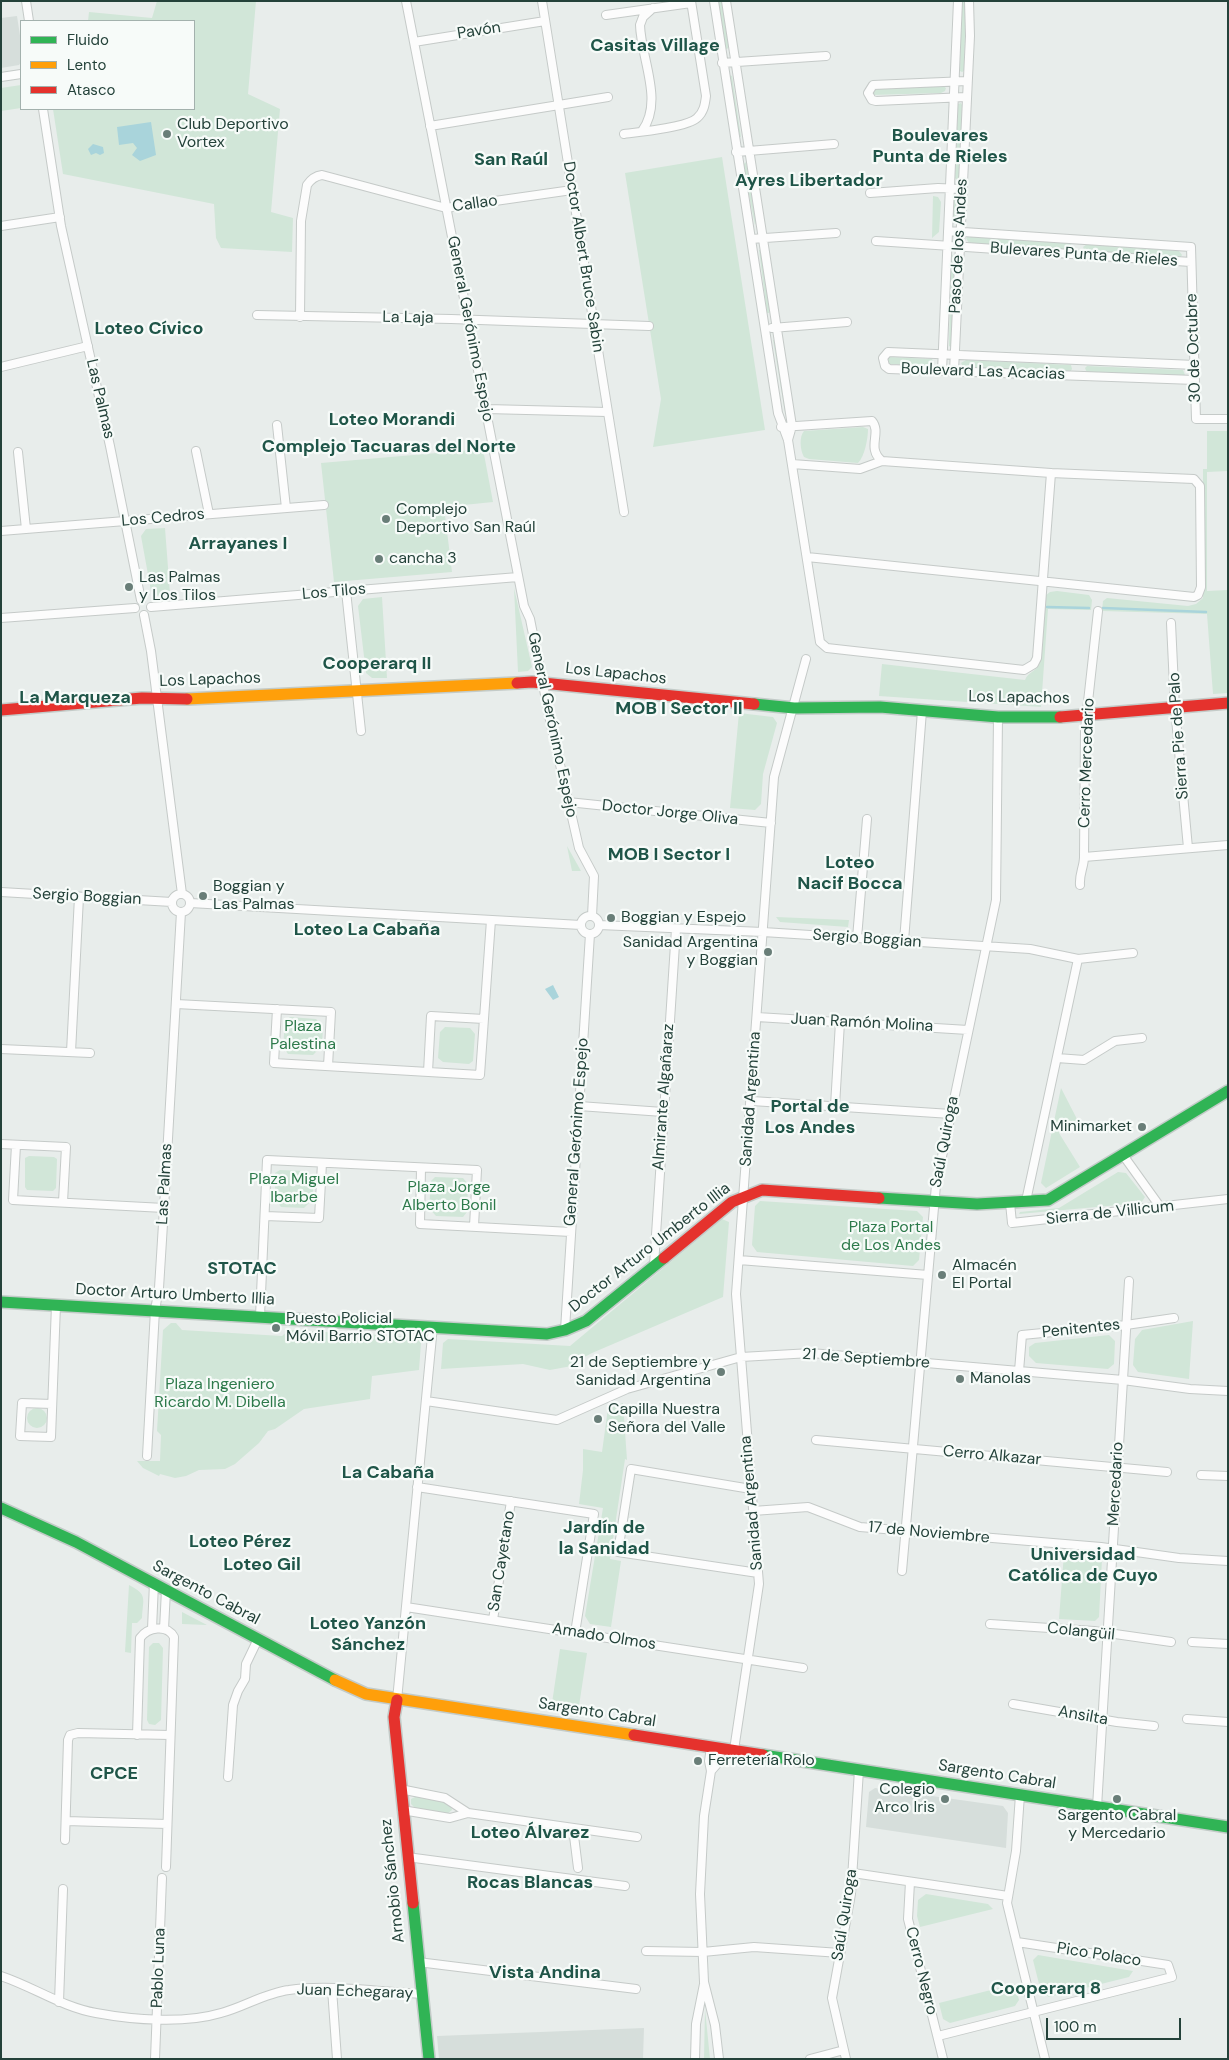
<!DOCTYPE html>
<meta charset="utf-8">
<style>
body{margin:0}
#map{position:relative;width:1229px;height:2060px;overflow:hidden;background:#e8edeb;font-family:"DM Sans",sans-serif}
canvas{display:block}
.frame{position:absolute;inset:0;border:2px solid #24423a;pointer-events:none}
.legend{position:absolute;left:20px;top:20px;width:175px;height:90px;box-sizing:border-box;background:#f7fbf9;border:1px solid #a3b1ad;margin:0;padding:6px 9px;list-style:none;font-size:15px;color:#24423a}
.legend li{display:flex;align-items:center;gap:10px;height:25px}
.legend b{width:25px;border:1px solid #a3b1ad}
.scale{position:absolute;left:1046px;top:2018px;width:135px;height:22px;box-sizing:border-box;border:2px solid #24423a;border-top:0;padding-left:6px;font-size:15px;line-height:18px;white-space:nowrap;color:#24423a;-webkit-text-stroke:4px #f7fbf9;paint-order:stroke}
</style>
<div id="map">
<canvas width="1229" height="2060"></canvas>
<div class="frame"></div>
<ul class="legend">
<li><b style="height:6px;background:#30b455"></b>Fluido</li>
<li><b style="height:6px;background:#ff9f0a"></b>Lento</li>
<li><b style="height:6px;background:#e5322d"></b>Atasco</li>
</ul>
<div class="scale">100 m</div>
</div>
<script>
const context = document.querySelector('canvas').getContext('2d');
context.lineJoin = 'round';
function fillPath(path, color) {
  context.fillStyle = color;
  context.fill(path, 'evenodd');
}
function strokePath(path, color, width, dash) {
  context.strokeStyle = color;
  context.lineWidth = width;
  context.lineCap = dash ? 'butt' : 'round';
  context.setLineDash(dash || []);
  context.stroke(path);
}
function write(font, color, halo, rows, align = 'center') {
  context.font = font + ' "DM Sans",sans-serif';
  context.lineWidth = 4.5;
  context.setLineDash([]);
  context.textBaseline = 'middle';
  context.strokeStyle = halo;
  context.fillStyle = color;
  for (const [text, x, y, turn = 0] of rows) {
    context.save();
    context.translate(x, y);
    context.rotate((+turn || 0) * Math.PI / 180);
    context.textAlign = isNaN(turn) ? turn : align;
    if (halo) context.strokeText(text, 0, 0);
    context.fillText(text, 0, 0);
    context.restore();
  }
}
fillPath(new Path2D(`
 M17,16L21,42V62L19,65L1,68V18Z
 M875,1788L1003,1806L1008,1813L1006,1848L866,1827L869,1792Z
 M644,2028L643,2059H439L437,2036Z`), '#d6dedb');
fillPath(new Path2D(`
 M157,1H256L248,94L280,109L271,212L293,218L292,252L221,248L216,238L214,204L63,174L53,109H194V21H88L89,12L152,18Z
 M718,1H722L729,47L727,49L724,48Z
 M962,1H966L964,71L962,72L960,71Z
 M729,75L732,76L741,137L738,136Z
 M21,85V108L1,111V88Z
 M942,85L946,88L945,91L941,93L872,95V91L875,89Z
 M961,103L962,105L959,179L957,180L955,178L958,104Z
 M722,157L765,430L653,447L661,399L625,173Z
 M746,162L756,223L755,225L743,165Z
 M957,195V221L955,222L953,221L954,196Z
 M933,196L938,197L941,202L939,232L932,238Z
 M969,235L1070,243L1072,246L1069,251L969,243L966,238Z
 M1087,244L1179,251L1182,255L1180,258L1086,252L1083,247Z
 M759,250H761L770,310L769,313H767Z
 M951,255L955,256L953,345L951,347L949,346Z
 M773,340H775L786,411L785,413Z
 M889,357L932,359L934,363L931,366L889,364L887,358Z
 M966,360L1071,365L1072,369L1070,372L964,368L961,363Z
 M1087,366L1183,370L1185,375L1087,373L1085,368Z
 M863,427L868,429C868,438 865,456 858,463L809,459L804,457C800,450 799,437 804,431Z
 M1207,431H1228V471L1207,472V591L1228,590V693L1213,694L1207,614L1102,611L1103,601L1107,598L1188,606L1196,604L1203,598V469H1207Z
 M483,449L493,502L444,507L452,572L334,582L321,463Z
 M165,528L170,594L155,596L151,591L141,536L146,529Z
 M514,588L532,667L528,671L518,672Z
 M1057,591L1089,595L1092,600L1091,610L1048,609L1041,707L879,696L882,664L1025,680C1028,672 1037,671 1040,663L1045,596L1050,592Z
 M382,597L387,678H372L366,673L358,606L363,599Z
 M739,713L773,717L777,723L763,774L761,804L755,810L730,808Z
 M567,846L581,871H572Z
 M776,917L849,920L848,927L780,922Z
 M290,1017L316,1019L323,1026L322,1046L313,1055L288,1054L283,1047L285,1021Z
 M445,1027L470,1028L475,1034L473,1061L469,1064L443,1062L438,1058L440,1032Z
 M1061,1088L1078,1121L1059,1133L1080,1167L1046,1188L1041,1183Z
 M29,1156L54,1157L57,1159L56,1188L53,1191L27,1190L25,1187V1158Z
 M280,1170L306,1171L313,1178V1199L304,1208L281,1207L275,1199V1173Z
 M1118,1172L1126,1173L1145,1197L1141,1203L1019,1214L1020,1212L1059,1208Z
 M435,1177L463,1178L468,1184L467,1212L463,1217L436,1216L429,1208L431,1181Z
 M760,1201L917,1211L923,1217L919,1260L913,1266L757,1252L752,1245L755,1206Z
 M722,1219L729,1222L723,1297L592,1353L577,1361V1365L550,1370L523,1364L441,1369L443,1343L448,1339L570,1346Z
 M1193,1321L1189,1379L1138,1372L1133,1365L1135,1339L1142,1330Z
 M171,1323H176L182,1330L282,1336L289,1330L416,1337L421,1343L419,1370L372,1376L370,1399L304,1409L275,1429L268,1431L259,1443L235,1464L225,1469L199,1470L186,1476L175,1478L160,1474L159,1476L143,1468L137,1461H160L161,1435L157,1431L163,1330Z
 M1109,1335L1115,1341L1114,1364L1108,1369L1036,1363L1029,1356V1347L1035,1343Z
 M623,1403L627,1460L625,1459L610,1559L621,1561L611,1627L590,1624L585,1616L603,1508L579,1504L583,1470V1449L602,1452L608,1408Z
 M27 1418a10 10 0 1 1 20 0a10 10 0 1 1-20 0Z
 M1064,1553L1100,1556L1102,1559L1099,1617L1095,1621L1059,1619Z
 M129,1585C148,1595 143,1598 142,1618L137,1623H132L131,1653L125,1652Z
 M182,1612L207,1625L182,1624Z
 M153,1643H159L163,1648L161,1720L155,1725L149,1724L147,1720L149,1647Z
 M560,1649L587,1653L579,1706L552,1703Z
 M417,1796L447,1803L451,1806L452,1810L447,1814L415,1808L411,1804V1799Z
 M926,1894L988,1904L993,1909L920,1927L917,1916L918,1900Z
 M1038,1955L1133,1971L1129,1977L1049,1997L1041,1992L1033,1960Z
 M1015,1984L1019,2000L1015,2006L950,2023L943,2019L939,2003Z
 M705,2009L710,2059H704Z`), '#d1e6d8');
fillPath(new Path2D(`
 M151,122L156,155L140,161L132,155L137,148L133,143L119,145L117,127Z
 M93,144L103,147L104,153L100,155L96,153L91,155L88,149Z
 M553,985L559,997L553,1000L545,989Z`), '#a9d4db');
strokePath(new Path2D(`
 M1047,607L1089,608
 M1103,608L1206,612`), '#a9d4db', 2.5);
const street = new Path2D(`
 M26,1L29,21
 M406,1L524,606L530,619L551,725L579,848L594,876L592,916
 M542,1L624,512
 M714,1L778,413L788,440L820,642L827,648L1024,670L1034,664L1037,658L1051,473
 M726,1L792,426L788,440
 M606,15L691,3
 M414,42L545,21
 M722,63L826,56
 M1,77L21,74
 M966,97L876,101L872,100L868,93L873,85L967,81
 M43,109L61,226L110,446L141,600
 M430,126L608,97
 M642,131C664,101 641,59 640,25L643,17L653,8
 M624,134C640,132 688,127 697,118C704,112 705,104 706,96L691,1
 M736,152L834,144
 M870,193L938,188L962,189
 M1,226L60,217
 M948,231L1191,247L1196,419H1228
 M751,239L836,233
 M876,241L1191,262
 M257,315L451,319L649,326
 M300,317L301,221L307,185C311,179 315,176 322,175L446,208L572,190
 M772,328L847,322
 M1195,365L888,352L883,358L885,366L889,369L1195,380
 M1,367L88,346
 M942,371L958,1
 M954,371L970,36L969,1
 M486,409L607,412
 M277,425L286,508
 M781,427L872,421C882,433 866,448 882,461L1051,473L1194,479L1200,486L1201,587L1198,595L1194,597L807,557
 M196,451L209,514
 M18,452L26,529
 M792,464L860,469L882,461
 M1,531L324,505
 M346,591L361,731
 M151,607L518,577
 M144,615L151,651L182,894
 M1,618L135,608
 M1171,623L1175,708L1188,848
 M568,802L771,823
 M1084,857L1228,845
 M1080,885C1079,874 1084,867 1084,857L1085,729L1098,611
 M1,892L172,902
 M172 903a9 9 0 1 1 18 0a9 9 0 1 1-18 0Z
 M190,903L581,925
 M581 925a9 9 0 1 1 18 0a9 9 0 1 1-18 0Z
 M599,925L763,932L1030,949L1078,959L1133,953
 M857,938L867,819
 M904,941L922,711
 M176,1004L331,1012L328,1066
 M277,1009L274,1063L480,1075L491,920
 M757,1017L968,1030
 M1,1049L90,1053
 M71,1052L79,897
 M1057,1058L1084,1060L1115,1041L1142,1038
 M428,1072L431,1016L484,1019
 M752,1101L951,1114
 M579,1106L663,1112
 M835,1106L840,1022
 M1,1144L66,1147L63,1202
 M16,1145L13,1200L164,1208
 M1123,1155L1161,1208
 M421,1168L420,1224L571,1232
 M1026,1201L1078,959
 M1010,1203L1012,1223L1228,1199
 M265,1216L319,1218L322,1163
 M739,1260L928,1275
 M654,1265L676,929
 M260,1316L267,1160L477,1170L474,1226
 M565,1330L590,934
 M1019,1371L1022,1335L1126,1325L1174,1318
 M426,1401L557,1420L627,1389L741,1357L811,1353L1123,1380L1190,1389L1228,1391
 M52,1404L22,1403L20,1436L51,1437L56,1305
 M816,1440L1167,1472
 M147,1456L155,1310L159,1288L164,1208L181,912
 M1201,1475L1228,1476
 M417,1487L594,1514L575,1633
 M751,1489L631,1469L618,1552L758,1573
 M753,1511L808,1507L860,1527L1101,1547L1179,1558L1228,1561
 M902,1571L936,1185L996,900L998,717
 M406,1607L803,1668
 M493,1620L511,1501
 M990,1624L1094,1631L1171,1642
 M152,1629L154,1583
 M164,1629L166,1590
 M1192,1642L1228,1644
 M397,1700L433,1326
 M1013,1704L1117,1722L1154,1726
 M1187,1719L1228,1722
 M137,1735L140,1638C148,1627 167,1624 174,1637L166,1867
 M711,1747L709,1761L711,1771L704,1816L700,1894L704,1982L715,2025L719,2059
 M734,1750L759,1584L736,1294L774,777L806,659
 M711,1771L718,1763L721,1748
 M228,1777L233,1705L238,1691L245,1679L246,1664L258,1639
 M400,1789L445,1798L468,1813L637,1837
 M1020,1795L1016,1851L1007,1903L1045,2059
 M1097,1807L1129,1281
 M402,1810L450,1818L468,1813
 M66,1821L167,1824
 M573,1828L578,1868
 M65,1840L68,1740L70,1735L78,1733L170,1735
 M407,1857L625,1886
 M853,1873L1008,1896
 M910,1882L908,1919L943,2059
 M646,1951L703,1952L754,1947L840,1953
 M418,1962L636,1989
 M1,1976C34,1987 62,2007 96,2013C134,2020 184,2024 221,2013C244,2007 265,1993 289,1990C329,1984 381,1992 422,1994
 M332,1989L337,2059
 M59,2002L63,1889
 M938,2036L1172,1977L1168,1965L1017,1942
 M155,2059L162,1878
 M695,2059L696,2024L704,1984
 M810,2059L844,2050
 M846,2059L832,1998L851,1894L859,1770`);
const fast = new Path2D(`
 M754,704L794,708L880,707L998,717H1060
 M879,1198L977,1204L1048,1200L1228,1091
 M1,1302L547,1334L565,1330L586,1321L664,1258
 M1,1508L76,1542L335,1680
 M763,1755L1228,1827
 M413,1903L429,2059`);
const slow = new Path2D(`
 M187,699L517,683
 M335,1680L366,1694L634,1735`);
const jam = new Path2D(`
 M517,683L532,682L754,704
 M1,710L142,698L187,699
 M1060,717L1228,703
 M664,1258L732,1202L762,1190L879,1198
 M397,1700L394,1717L413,1903
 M634,1735L763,1755`);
strokePath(street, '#c5cac8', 10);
strokePath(fast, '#c3cbc8', 14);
strokePath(slow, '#c3cbc8', 14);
strokePath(jam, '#c3cbc8', 14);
strokePath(street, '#fcfcfc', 8);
strokePath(fast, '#30b455', 11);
strokePath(slow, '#ff9f0a', 11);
strokePath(jam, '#e5322d', 11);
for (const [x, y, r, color] of [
 [167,134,5,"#697e78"],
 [386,519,5,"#697e78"],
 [379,559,5,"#697e78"],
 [129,587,5,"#697e78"],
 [203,896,5,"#697e78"],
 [611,918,5,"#697e78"],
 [768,952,5,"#697e78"],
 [1142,1127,5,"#697e78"],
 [942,1275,5,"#697e78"],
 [276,1328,5,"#697e78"],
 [721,1372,5,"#697e78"],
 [960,1379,5,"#697e78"],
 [598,1419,5,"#697e78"],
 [698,1761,5,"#697e78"],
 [945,1799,5,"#697e78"],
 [1117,1799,5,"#697e78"]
]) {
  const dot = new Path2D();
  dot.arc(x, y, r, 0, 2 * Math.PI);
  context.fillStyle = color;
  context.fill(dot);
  strokePath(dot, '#f7fbf9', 2);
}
write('16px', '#24423a', '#f7fbf9', [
 ["Pavón",479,31,-9],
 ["Callao",475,204,-8],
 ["Paso de los Andes",959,246,-87],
 ["Bulevares Punta de Rieles",1084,255,4],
 ["Doctor Albert Bruce Sabin",583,257,81],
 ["La Laja",408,318,1],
 ["General Gerónimo Espejo",470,329,79],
 ["30 de Octubre",1194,348,-92],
 ["Boulevard Las Acacias",983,372,2],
 ["Las Palmas",100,399,77],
 ["Los Cedros",163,518,-5],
 ["Los Tilos",334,592,-5],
 ["Los Lapachos",616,674,6],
 ["Los Lapachos",210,680,-2],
 ["Los Lapachos",1019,698,1],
 ["General Gerónimo Espejo",552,725,78],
 ["Sierra Pie de Palo",1179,736,-94],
 ["Cerro Mercedario",1087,763,-88],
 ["Doctor Jorge Oliva",670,813,6],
 ["Sergio Boggian",87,897,3],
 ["Sergio Boggian",867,939,4],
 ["Juan Ramón Molina",862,1023,3],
 ["Almirante Algañaraz",664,1097,-86],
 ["Sanidad Argentina",751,1099,-86],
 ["General Gerónimo Espejo",577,1132,-86],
 ["Saúl Quiroga",945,1142,-79],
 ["Las Palmas",165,1184,-87],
 ["Sierra de Villicum",1110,1213,-6],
 ["Doctor Arturo Umberto Illia",650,1248,-38],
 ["Doctor Arturo Umberto Illia",175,1295,3],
 ["Penitentes",1081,1329,-6],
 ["21 de Septiembre",866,1359,4],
 ["Cerro Alkazar",992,1456,5],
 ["Mercedario",1116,1484,-87],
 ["Sanidad Argentina",752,1503,-95],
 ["17 de Noviembre",929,1533,5],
 ["San Cayetano",502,1561,-81],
 ["Sargento Cabral",206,1593,28],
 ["Colangüil",1081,1632,6],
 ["Amado Olmos",604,1637,9],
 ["Sargento Cabral",597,1713,9],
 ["Ansilta",1083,1716,10],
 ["Sargento Cabral",997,1775,9],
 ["Arnobio Sánchez",393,1881,-96],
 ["Saúl Quiroga",845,1915,-81],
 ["Pico Polaco",1099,1955,9],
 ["Pablo Luna",159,1968,-88],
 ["Cerro Negro",921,1971,76],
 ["Juan Echegaray",355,1992,2]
]);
write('16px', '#24423a', '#f7fbf9', [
 ["Club Deportivo",177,125],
 ["Vortex",177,143],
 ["Complejo",396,510],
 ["Deportivo San Raúl",396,528],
 ["cancha 3",389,559],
 ["Las Palmas",139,578],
 ["y Los Tilos",139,596],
 ["Boggian y",213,887],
 ["Las Palmas",213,905],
 ["Boggian y Espejo",621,918],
 ["Sanidad Argentina",758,943,"right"],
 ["y Boggian",758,961,"right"],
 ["Minimarket",1132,1127,"right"],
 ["Almacén",952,1266],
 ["El Portal",952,1284],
 ["Puesto Policial",286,1319],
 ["Móvil Barrio STOTAC",286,1337],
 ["21 de Septiembre y",711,1363,"right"],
 ["Sanidad Argentina",711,1381,"right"],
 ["Manolas",970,1379],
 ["Capilla Nuestra",608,1410],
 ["Señora del Valle",608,1428],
 ["Ferretería Rolo",708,1761],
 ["Colegio",935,1790,"right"],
 ["Arco Iris",935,1808,"right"],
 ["Sargento Cabral",1117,1816,"center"],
 ["y Mercedario",1117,1834,"center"]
], 'left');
write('16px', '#2d7a4b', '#f7fbf9', [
 ["Plaza",303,1027],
 ["Palestina",303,1045],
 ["Plaza Miguel",294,1180],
 ["Ibarbe",294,1198],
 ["Plaza Jorge",449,1188],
 ["Alberto Bonil",449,1206],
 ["Plaza Portal",891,1228],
 ["de Los Andes",891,1246],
 ["Plaza Ingeniero",220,1385],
 ["Ricardo M. Dibella",220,1403]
]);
write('bold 18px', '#1f5548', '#f7fbf9', [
 ["Casitas Village",655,46],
 ["Boulevares",940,136],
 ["Punta de Rieles",940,157],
 ["San Raúl",511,160],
 ["Ayres Libertador",809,181],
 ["Loteo Cívico",149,329],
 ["Loteo Morandi",392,420],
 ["Complejo Tacuaras del Norte",389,447],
 ["Arrayanes I",238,544],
 ["Cooperarq II",377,664],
 ["La Marqueza",75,698],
 ["MOB I Sector II",679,709],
 ["MOB I Sector I",669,855],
 ["Loteo",850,863],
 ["Nacif Bocca",850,884],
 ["Loteo La Cabaña",367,930],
 ["Portal de",810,1107],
 ["Los Andes",810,1128],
 ["STOTAC",242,1269],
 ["La Cabaña",388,1473],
 ["Jardín de",604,1528],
 ["la Sanidad",604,1549],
 ["Loteo Pérez",240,1542],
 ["Universidad",1083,1555],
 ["Católica de Cuyo",1083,1576],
 ["Loteo Gil",262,1565],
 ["Loteo Yanzón",368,1624],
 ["Sánchez",368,1645],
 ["CPCE",114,1774],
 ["Loteo Álvarez",530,1833],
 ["Rocas Blancas",530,1883],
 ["Vista Andina",545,1973],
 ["Cooperarq 8",1046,1989]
]);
</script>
